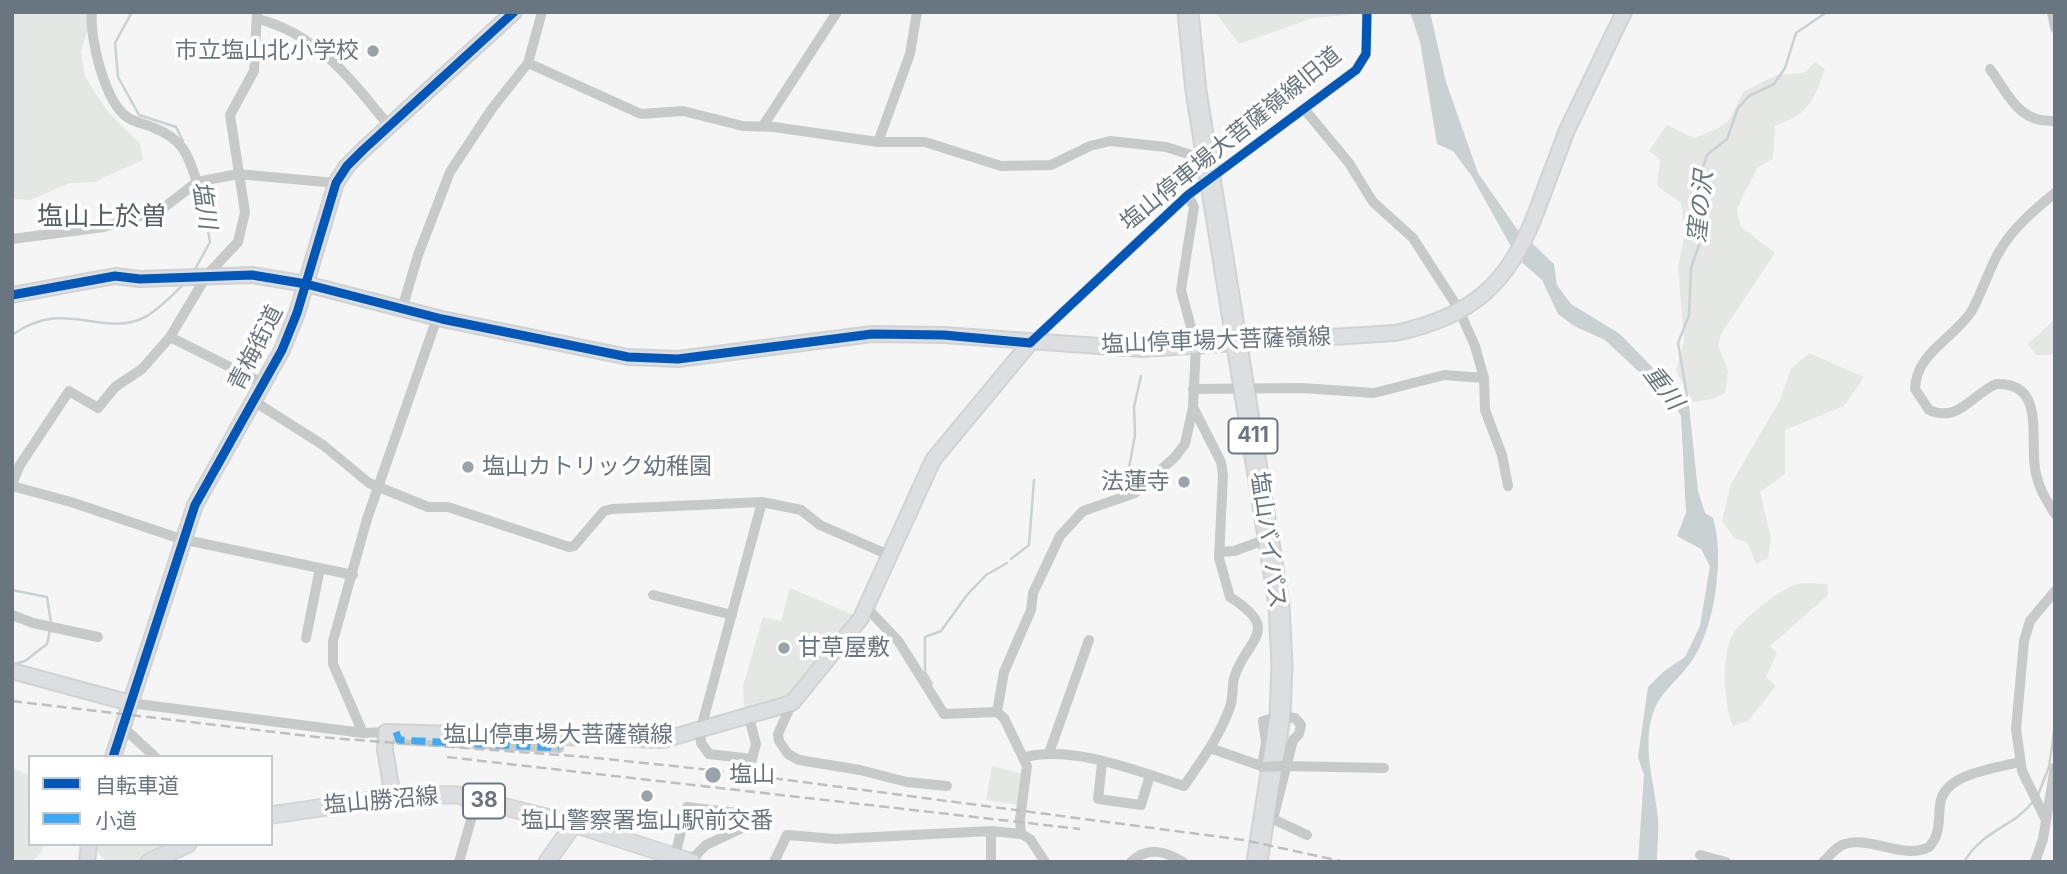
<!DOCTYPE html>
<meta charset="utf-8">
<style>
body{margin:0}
#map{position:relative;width:2067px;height:874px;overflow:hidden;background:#f5f5f5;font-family:Inter,"Noto Sans JP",sans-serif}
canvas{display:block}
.frame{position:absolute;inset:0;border:14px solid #697681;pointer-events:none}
.legend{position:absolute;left:28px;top:755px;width:245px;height:91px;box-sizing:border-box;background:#fff;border:2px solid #c3c8cd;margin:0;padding:9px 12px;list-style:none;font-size:21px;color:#697681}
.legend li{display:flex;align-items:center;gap:14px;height:35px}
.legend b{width:35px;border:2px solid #c3c8cd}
</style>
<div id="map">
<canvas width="2067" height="874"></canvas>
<div class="frame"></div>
<ul class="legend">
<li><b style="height:9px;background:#0057b8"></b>自転車道</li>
<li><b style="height:9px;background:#3fa9f5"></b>小道</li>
</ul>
</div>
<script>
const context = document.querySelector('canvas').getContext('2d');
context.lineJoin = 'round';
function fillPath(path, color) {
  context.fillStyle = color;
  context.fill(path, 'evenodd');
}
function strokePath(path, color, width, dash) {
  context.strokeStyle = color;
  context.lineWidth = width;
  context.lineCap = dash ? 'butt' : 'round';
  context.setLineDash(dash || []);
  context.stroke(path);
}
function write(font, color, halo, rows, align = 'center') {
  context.font = font + ' Inter,"Noto Sans JP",sans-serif';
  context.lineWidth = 7;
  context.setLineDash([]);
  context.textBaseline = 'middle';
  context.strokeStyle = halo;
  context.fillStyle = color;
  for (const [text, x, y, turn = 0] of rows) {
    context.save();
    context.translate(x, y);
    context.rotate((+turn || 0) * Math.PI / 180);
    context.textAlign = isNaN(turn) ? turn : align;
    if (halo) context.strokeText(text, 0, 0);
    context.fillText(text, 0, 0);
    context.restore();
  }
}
fillPath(new Path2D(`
 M12,12H89L88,29L81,51L85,77L108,112L140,144L143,160L94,182L70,183L30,200L12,199Z
 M1215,12H1347L1348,15L1313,18L1239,44Z
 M1815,62L1825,69C1813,102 1810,113 1775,126L1773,159L1758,167L1745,192L1737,209L1740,226L1775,253L1721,334L1718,345L1728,371L1725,393L1712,399L1693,402L1676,371L1684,341L1678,267L1685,234L1681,203L1657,186L1660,159L1649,151L1667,125L1694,138L1717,129L1729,120L1744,91L1777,75L1804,73Z
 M2055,319V351L2051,355H2036L2028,344Z
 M1809,353L1864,377L1844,406L1785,430V474L1760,492L1771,538L1768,558L1756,564L1747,542L1735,539L1722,521L1731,484L1780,400L1791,369Z
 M1827,584L1828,595L1770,646L1777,653L1766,677L1776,686L1748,721L1733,726C1724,705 1721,657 1732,636C1738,622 1780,589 1795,585C1804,582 1817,584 1827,584Z
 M790,588L861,618L798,697L745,718L743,686L763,617L781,621Z
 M992,766L1023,774L1019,805L986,800Z
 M12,767L30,776V844H43L42,851L33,862H12Z
 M91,844H188C160,857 137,862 106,862Z`), '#e4e7e3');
fillPath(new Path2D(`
 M1410,12H1430L1446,82L1478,173L1517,229L1554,264L1557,285L1571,304L1620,334L1689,405L1698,491L1705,513L1713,518C1725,556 1715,629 1691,662C1681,677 1662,691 1655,708C1640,744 1655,783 1658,819C1659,833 1657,848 1657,862H1638L1644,775L1638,757L1648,687L1663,672L1685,657L1700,626L1710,566L1701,549L1677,536L1686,513L1681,416L1662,385L1638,371L1605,340L1574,326L1558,314L1542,280L1518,259L1471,175L1453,151L1437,144L1420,42Z`), '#cad1d3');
strokePath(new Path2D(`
 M132,12L115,43L118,77L139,115L176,127L183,141
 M193,273L210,242L201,186
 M12,335C65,297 100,338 143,318C158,311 173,294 185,283
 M1683,403L1687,396L1678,343L1689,315L1691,268L1701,239V173L1707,155L1727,139L1738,108L1749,96L1774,84L1785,68L1796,33L1827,12
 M1125,490L1135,435L1134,407L1141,376
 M1011,559L1029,545L1034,480
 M12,590L47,597L51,623
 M12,665L25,661L47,644L50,630
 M932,684L925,672V637L941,631L967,595L986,575L1007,563
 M2038,795L2049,767L2055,724
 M1964,862C1984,829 2010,829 2032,803`), '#cad1d3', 2.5);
const secondary = new Path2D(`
 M1537,210L1567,130L1624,12
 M12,295L115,276L140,279L252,275L306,284L442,319L628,357L678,359L872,334L944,335L1142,349L1395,333
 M12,671L130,703
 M113,757L195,505L282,350L297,313L336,183L347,166L363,150L514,12
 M393,797L385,750L386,732L663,740L792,703L861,618L933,460L1030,343
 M87,862L89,844`);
const primary = new Path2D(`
 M271,815L408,795H457L574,824L692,862
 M149,862L188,844
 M547,862L574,824`);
const highway = new Path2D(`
 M1188,12L1196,91L1279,605L1282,665L1280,716L1257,862`);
strokePath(secondary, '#d1d2d2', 18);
strokePath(primary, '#d1d2d3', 19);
strokePath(highway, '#d1d2d2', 23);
strokePath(new Path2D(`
 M92,12C89,37 105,102 127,117C134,122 145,124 152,127C183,139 187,152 197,182
 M2052,12L2055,28
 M258,19C318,34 352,81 389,126
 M528,63L641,114L683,111L743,126L774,127L878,142H925L1001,166L1051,165L1090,146L1110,141L1166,147L1207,160
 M1990,69C2009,95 2018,123 2055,121
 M1305,110L1349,163L1373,202L1413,238L1458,308L1475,346L1484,378L1485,410L1502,455L1508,486
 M763,126L837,12
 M878,142L910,54L917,12
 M2055,193C2034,210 2012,229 1999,252C1988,271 1982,293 1971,312C1953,339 1916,353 1915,389L1929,410C1959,423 1971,395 1996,384C2048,382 2028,441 2036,474C2039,489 2047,501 2055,514
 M12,239L104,227L162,209L197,182L238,174L336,183
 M402,309L418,255L450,172L491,110L528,63L542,12
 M170,337L262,383
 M1030,343L1188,195L1356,70L1366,54L1367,12
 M1193,389L1302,388L1374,393L1444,375L1484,378
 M252,400L323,445L369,483L428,507H448L569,547L574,546L604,511L612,509L762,502L801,510L820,525L891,556
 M12,484L20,465L69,391L98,408L115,387L142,369L170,337L207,275L238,242L245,212L230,115L254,71L257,12
 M12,486L71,502L181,539L353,575
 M1219,552L1234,551L1270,538
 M653,595L732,615
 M867,608L899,642L944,714L997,712L1004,718L1027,766L1020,819L1021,834
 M12,615L33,623L98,637
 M306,638L320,568
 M130,703L363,733L386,732
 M792,703L778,734L779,741L788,754L799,760L860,770L907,782L947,786
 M997,712L1004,672L1031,610L1033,593L1060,536L1083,511L1135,493L1175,457L1185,444L1193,407
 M749,717L756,744L752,759L709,754L701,743L700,732L762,502
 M124,728L155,757
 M396,732L399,740L559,748
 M363,733L333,664V641L367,519L437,318
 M1210,748L1264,767
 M1049,753L1089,640
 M1025,757C1074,745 1137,771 1184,786C1201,761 1220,736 1230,707C1234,697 1231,685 1235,675C1248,638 1282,630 1230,597L1219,558L1223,475L1221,462L1193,407L1196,346L1181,290L1194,207L1188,195
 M1102,763L1098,799L1141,805L1150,775
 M1283,766L1384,768
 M1262,767L1266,742L1263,721L1280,716L1295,718L1301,725L1299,734L1293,740L1273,819L1307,835
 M2045,818L2022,771L2016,729L2024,641L2030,621L2055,591
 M991,831V862
 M1700,855L1726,862
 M675,856L687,807L737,813L740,829L706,845L690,861
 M459,862L477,799
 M774,862L787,835L836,839L991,831L1021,834L1030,839L1045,862
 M1131,862C1148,846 1165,851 1183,862
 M1823,862C1830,856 1836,846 1845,844C1872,836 1903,860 1929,847C1941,834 1938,821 1940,805C1943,773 1995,769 2019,762
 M2035,862L2043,839L2055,767`), '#c8caca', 10);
strokePath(secondary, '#dddedf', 14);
strokePath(primary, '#dddedf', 16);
strokePath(highway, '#dddedf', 19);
strokePath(new Path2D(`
 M12,701L317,737L587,757L711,770L1244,840L1345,862
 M447,757L1080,829`), '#bebfc0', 2.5, [10, 5]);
const secondaryBridge = new Path2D(`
 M1395,333C1472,317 1510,283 1537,210`);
strokePath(secondaryBridge, '#d1d2d2', 18, []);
strokePath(new Path2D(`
 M1264,767L1283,766`), '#c8caca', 10);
strokePath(secondaryBridge, '#dddedf', 14);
strokePath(new Path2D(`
 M396,732L399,740L559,748`), '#3fa9f5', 7, [14, 7]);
strokePath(new Path2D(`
 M12,295L115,276L140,279L252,275L306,284L442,319L628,357L678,359L872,334L944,335L1030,343L1188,195L1356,70L1366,54L1367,12
 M113,757L195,505L282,350L297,313L336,183L347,166L363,150L514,12`), '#0057b8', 9);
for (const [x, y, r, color] of [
 [373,51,7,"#9aa2aa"],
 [468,467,7,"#9aa2aa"],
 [1184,482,7,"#9aa2aa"],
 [784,648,7,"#9aa2aa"],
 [713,775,9,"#9aa2aa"],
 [647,796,7,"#9aa2aa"]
]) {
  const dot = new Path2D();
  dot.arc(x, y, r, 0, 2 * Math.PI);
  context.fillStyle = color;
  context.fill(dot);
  strokePath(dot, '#fff', 2.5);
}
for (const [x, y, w] of [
 [1253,436,49],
 [484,801,42]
]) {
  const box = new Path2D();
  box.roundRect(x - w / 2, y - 17.5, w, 35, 5);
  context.fillStyle = '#fff';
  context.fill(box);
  strokePath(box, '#697681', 2);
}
write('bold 21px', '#697681', null, [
 ["411",1253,436],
 ["38",484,801]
]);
write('23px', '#697681', '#fff', [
 ["市立塩山北小学校",359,51,"right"],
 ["塩山カトリック幼稚園",482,467],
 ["法蓮寺",1170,482,"right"],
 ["甘草屋敷",798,648],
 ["塩山",729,775],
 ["塩山警察署塩山駅前交番",647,821,"center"]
], 'left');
write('23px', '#697681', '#fff', [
 ["塩山停車場大菩薩嶺線旧道",1231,139,-39],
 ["塩山停車場大菩薩嶺線",1216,341,-2],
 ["青梅街道",256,348,-63],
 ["塩山バイパス",1268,540,82],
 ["塩山停車場大菩薩嶺線",558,735],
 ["塩山勝沼線",381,801,-5]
]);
write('italic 24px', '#65767d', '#fff', [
 ["塩川",204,205,81],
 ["窪の沢",1701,207,-84],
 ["重川",1663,388,53]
]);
write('26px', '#565f67', '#fff', [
 ["塩山上於曽",102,217]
]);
</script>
